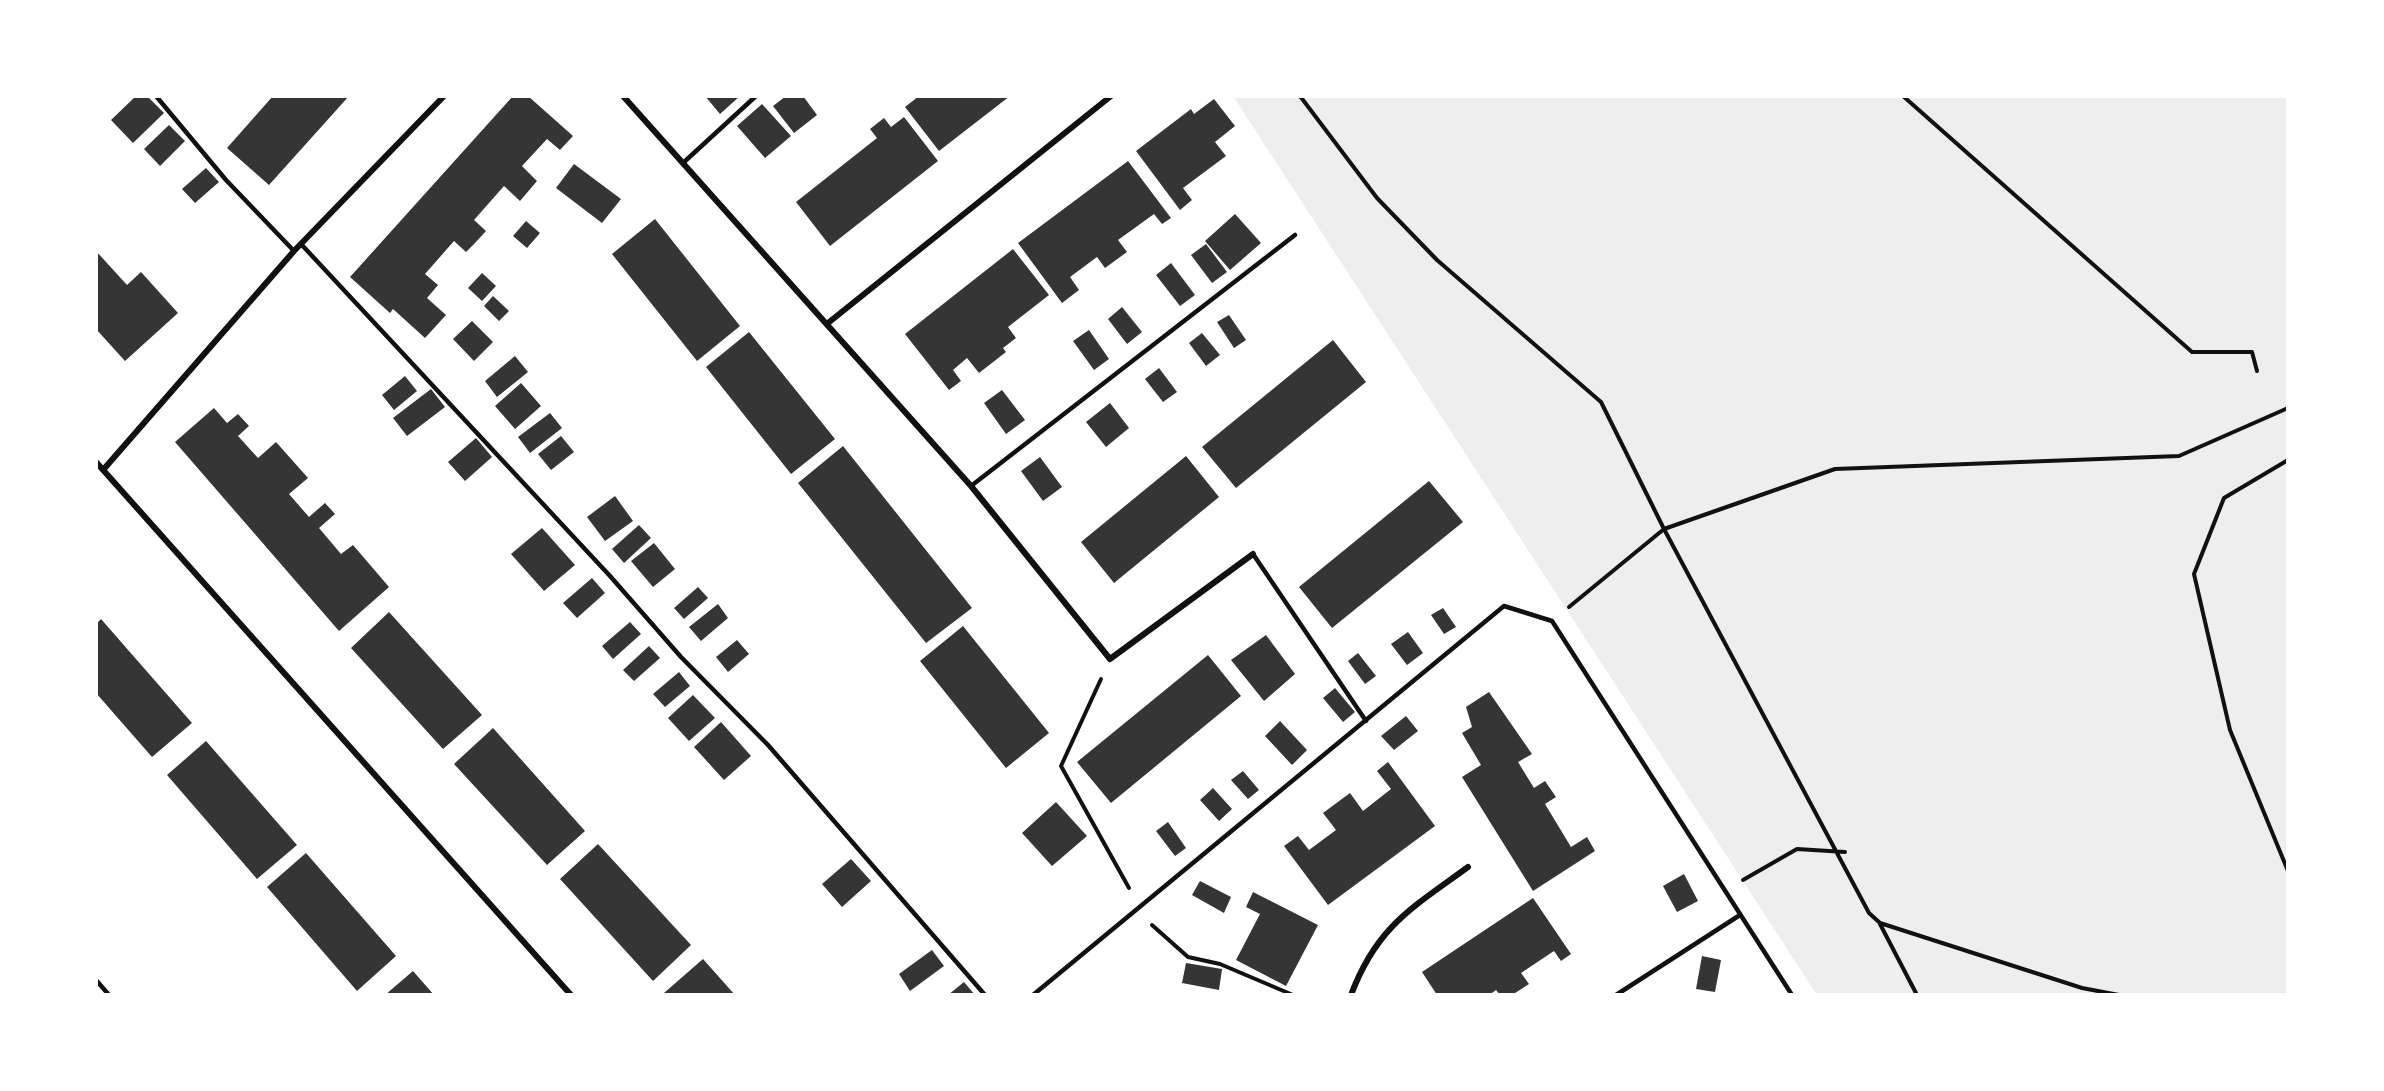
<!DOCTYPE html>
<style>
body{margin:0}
#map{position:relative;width:2384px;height:1091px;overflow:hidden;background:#fff;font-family:"IBM Plex Sans",sans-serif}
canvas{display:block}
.frame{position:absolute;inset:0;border:98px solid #fff;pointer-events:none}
</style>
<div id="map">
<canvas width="2384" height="1091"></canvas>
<div class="frame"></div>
</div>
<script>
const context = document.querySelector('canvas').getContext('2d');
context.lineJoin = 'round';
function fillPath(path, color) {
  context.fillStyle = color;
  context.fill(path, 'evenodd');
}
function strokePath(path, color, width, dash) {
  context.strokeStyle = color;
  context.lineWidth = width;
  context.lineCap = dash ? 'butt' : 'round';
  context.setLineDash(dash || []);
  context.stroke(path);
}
fillPath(new Path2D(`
 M1233,96H2288V995H1817Z`), '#eee');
fillPath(new Path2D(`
 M136,96H147L164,113L133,143L111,120Z
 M273,96H349L269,185L227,148Z
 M513,96H528L573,136L560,150L547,139L522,166L537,181L520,201L504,186L474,220L486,231L475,243L466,252L454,241L425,274L438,285L427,298L446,315L425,338L393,309L390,313L350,277Z
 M705,96H740L720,114Z
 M786,96H803L817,115L794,133L773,106Z
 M919,96H1010L939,151L905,107Z
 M1214,99L1235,126L1215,142L1226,156L1183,188L1192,200L1180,210L1136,151L1191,109L1194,114Z
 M762,104L791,136L765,158L737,126Z
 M904,117L938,161L830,246L796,202L877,138L870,129L884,118L891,127Z
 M169,125L185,141L160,166L144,149Z
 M1128,161L1171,218L1162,224L1154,214L1118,240L1127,252L1105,268L1097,257L1070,277L1079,290L1062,303L1018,243Z
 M574,164L621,199L602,223L556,188Z
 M206,168L219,182L195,203L182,189Z
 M1235,214L1261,243L1230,270L1205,241Z
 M655,219L740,326L697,361L612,254Z
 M526,221L540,233L527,248L513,236Z
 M1206,244L1227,272L1212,283L1191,255Z
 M1013,249L1049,295L1008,327L1016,338L1003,348L1006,352L979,373L967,358L953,370L961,381L949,390L905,334Z
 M96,251L127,285L141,272L178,313L125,361L96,329Z
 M1171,263L1195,295L1180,306L1156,275Z
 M482,273L496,286L482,301L468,288Z
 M493,296L509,311L499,321L484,306Z
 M1122,307L1142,332L1127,344L1108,319Z
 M1229,315L1246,340L1234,348L1217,322Z
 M472,321L493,342L474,361L453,339Z
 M1089,330L1109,359L1094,370L1073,341Z
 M749,332L835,439L791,474L706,367Z
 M1202,333L1220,355L1206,366L1189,343Z
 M1333,340L1366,382L1236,488L1202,447Z
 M515,356L528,372L497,397L485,381Z
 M1159,368L1177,392L1163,402L1145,379Z
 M405,376L417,391L394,410L382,395Z
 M521,383L541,406L515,429L495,406Z
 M431,389L445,407L407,436L393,418Z
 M1002,390L1025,420L1006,434L984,403Z
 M1110,403L1129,428L1106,447L1086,422Z
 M214,408L227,423L238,414L249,426L238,436L258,458L276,442L308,478L289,494L309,517L325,503L335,514L319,528L341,554L353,545L389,587L339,631L175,442Z
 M550,413L562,428L530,453L518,437Z
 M561,436L574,452L551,470L538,454Z
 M476,438L492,457L465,481L448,462Z
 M843,446L972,608L926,643L798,483Z
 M1186,456L1219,497L1114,583L1081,542Z
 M1040,457L1062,487L1043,501L1021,471Z
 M1429,481L1463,522L1332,628L1299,587Z
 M615,496L633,521L605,541L587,517Z
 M639,525L651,538L624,563L612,549Z
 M542,528L575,565L544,591L511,554Z
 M654,543L675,569L653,587L631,561Z
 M592,578L605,593L577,618L563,603Z
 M698,587L708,598L684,619L674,608Z
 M718,604L728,618L701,641L689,627Z
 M1443,608L1456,627L1444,634L1431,615Z
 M389,612L482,715L443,749L351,648Z
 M101,619L192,723L152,757L96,693V624Z
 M630,622L641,634L613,659L602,646Z
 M963,626L1049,733L1006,768L920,661Z
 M1408,632L1423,653L1407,665L1391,644Z
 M1266,635L1295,674L1264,701L1231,660Z
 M737,640L749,654L728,672L716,657Z
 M649,646L660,658L634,681L623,670Z
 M1358,653L1376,676L1365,684L1348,661Z
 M1208,655L1241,696L1111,803L1077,762Z
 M679,672L690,686L665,707L653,694Z
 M1335,688L1355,712L1343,722L1323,698Z
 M1489,692L1532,754L1518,762L1534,788L1545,781L1556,797L1545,804L1571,847L1587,837L1595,851L1533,891L1462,777L1481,765L1462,733L1472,727L1466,707Z
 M693,695L715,718L689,741L668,718Z
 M1406,716L1418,731L1394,750L1381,736Z
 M1280,721L1307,750L1292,765L1265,736Z
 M721,722L751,756L724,780L694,747Z
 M493,728L585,831L547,865L454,764Z
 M206,741L297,845L257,879L167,775Z
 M1388,762L1435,826L1328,905L1284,846L1298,836L1309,850L1336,830L1323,813L1350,793L1363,811L1391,789L1377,771Z
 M1243,771L1259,790L1248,799L1231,780Z
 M1213,788L1232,809L1219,821L1200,800Z
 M1056,802L1087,836L1052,866L1022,833Z
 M1168,822L1186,848L1175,856L1156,831Z
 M598,844L691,945L653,981L560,879Z
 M306,853L396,956L357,991L267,887Z
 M851,859L871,881L842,907L822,884Z
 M1684,874L1698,901L1677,912L1663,886Z
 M1200,881L1231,897L1224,913L1192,895Z
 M1253,892L1318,925L1286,986L1236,960L1260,914L1246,907Z
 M1533,898L1571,954L1561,961L1554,951L1521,973L1529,984L1512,995H1500L1496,990L1489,995H1437L1422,972Z
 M932,950L944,966L910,991L899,974Z
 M1702,956L1721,960L1715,992L1696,989Z
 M703,959L735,995H666L664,993Z
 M1186,963L1222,969L1219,990L1182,983Z
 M413,971L434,995H385Z
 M964,982L975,995H948Z`), '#353535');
strokePath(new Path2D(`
 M1300,96L1377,198L1437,260L1601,402L1664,529L1869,913L1880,923L2082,988L2119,995
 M1903,96L2192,352H2252L2257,371
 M2288,460L2224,498L2194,574L2230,730L2288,871
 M1569,607L1664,529L1835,469L2179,456L2288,408
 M1101,679L1061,766L1129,888
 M1743,880L1797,849L1845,852
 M1880,924L1917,995
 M1152,925L1188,957L1220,964L1293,995`), '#111', 4);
strokePath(new Path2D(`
 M156,96L226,180L294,251
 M683,163L756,96
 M301,244L610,576L681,657L768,745L985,995
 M971,486L1295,235
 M1253,554L1366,721
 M96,980L109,995
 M1033,995L1504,606L1552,621L1792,995
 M1616,995L1740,915`), '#111', 4.5);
strokePath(new Path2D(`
 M623,96L971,486L1110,659L1253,554
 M828,323L1111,96
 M96,462L571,995
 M103,470L294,251L444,96
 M1351,995C1377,926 1412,908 1468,867`), '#111', 6);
</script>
